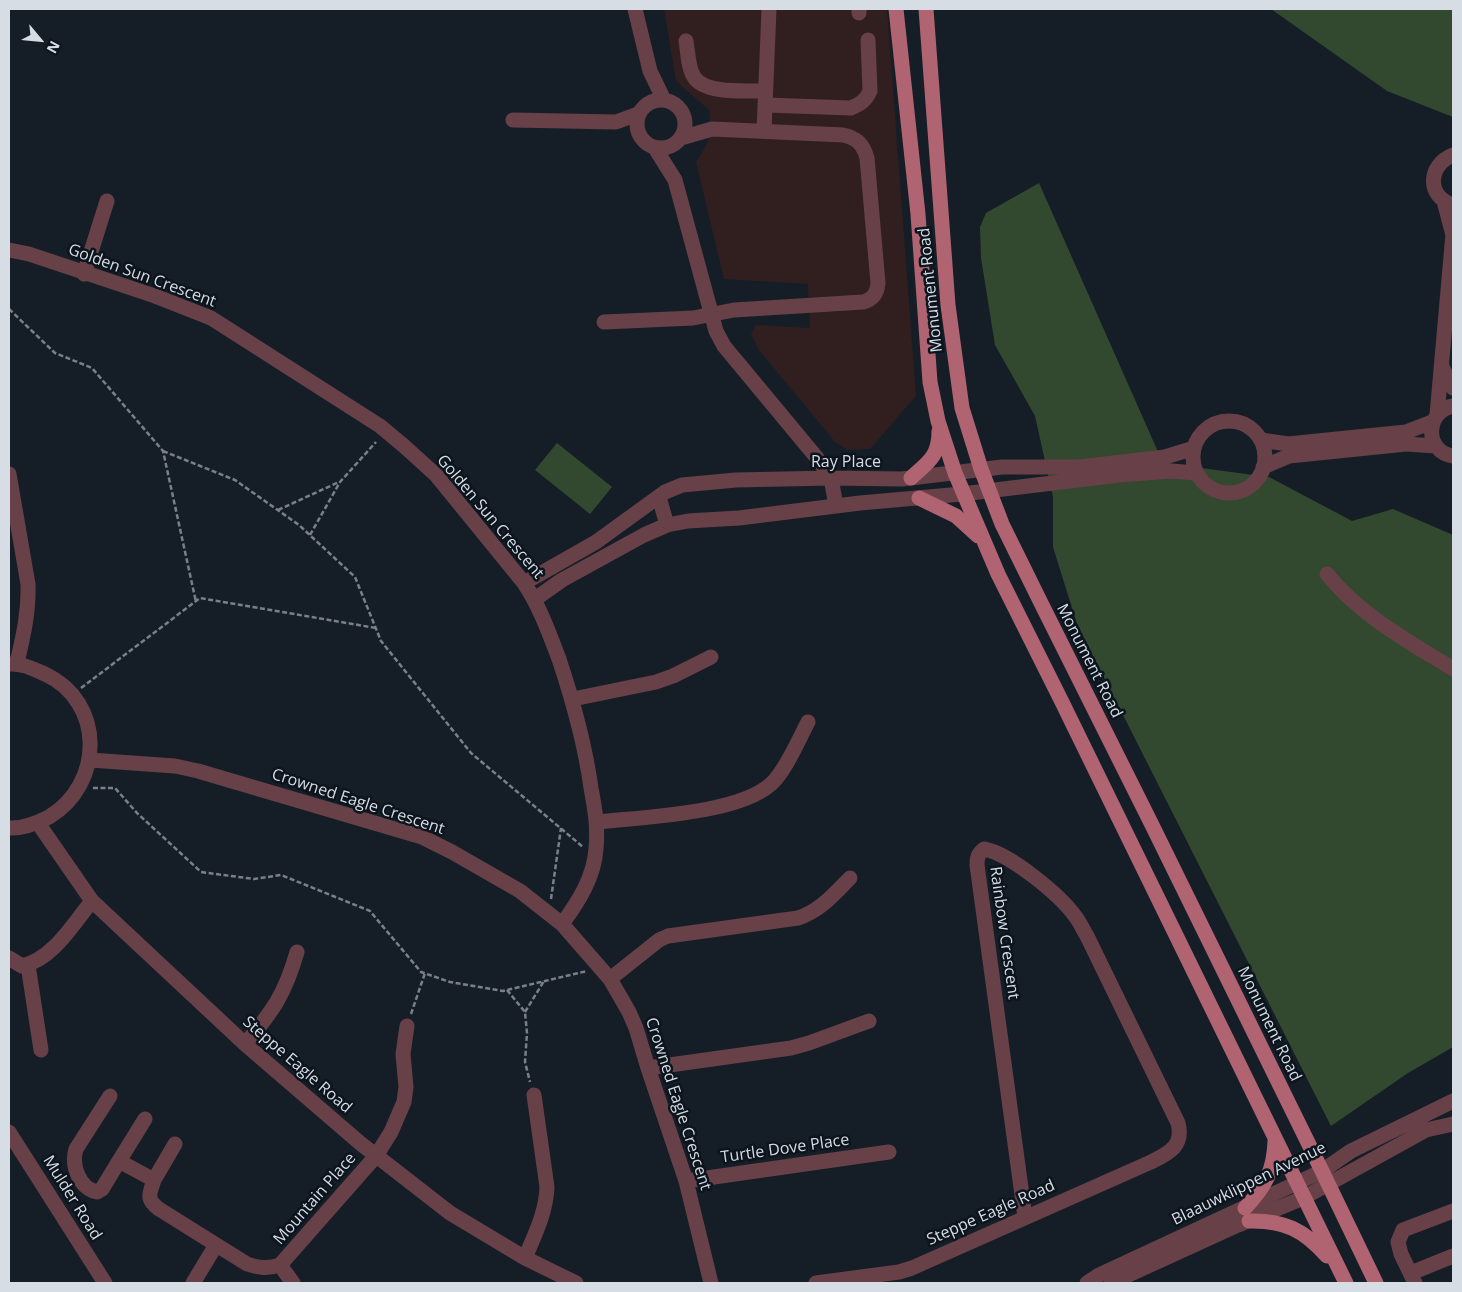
<!DOCTYPE html>
<style>
body{margin:0}
#map{position:relative;width:1462px;height:1292px;overflow:hidden;background:#151e27;font-family:"Open Sans",sans-serif}
canvas{display:block}
.frame{position:absolute;inset:0;border:10px solid #d7dde4;pointer-events:none}
.north{position:absolute;left:15px;top:15px;width:50px;height:50px;-webkit-text-stroke:4px #0c151e;paint-order:stroke;rotate:118deg;font-size:14px;font-weight:700;line-height:20px;text-align:center;color:#d7dde4}
.north::after{content:'';display:block;margin:auto;width:18px;height:22px;background:#d7dde4;clip-path:polygon(50% 0,100% 100%,50% 72%,0 100%)}
</style>
<div id="map">
<canvas width="1462" height="1292"></canvas>
<div class="frame"></div>
<div class="north">N</div>
</div>
<script>
const context = document.querySelector('canvas').getContext('2d');
context.lineJoin = 'round';
function fillPath(path, color) {
  context.fillStyle = color;
  context.fill(path, 'evenodd');
}
function strokePath(path, color, width, dash) {
  context.strokeStyle = color;
  context.lineWidth = width;
  context.lineCap = dash ? 'butt' : 'round';
  context.setLineDash(dash || []);
  context.stroke(path);
}
function write(font, color, halo, rows, align = 'center') {
  context.font = font + ' "Open Sans",sans-serif';
  context.lineWidth = 5;
  context.setLineDash([]);
  context.textBaseline = 'middle';
  context.strokeStyle = halo;
  context.fillStyle = color;
  for (const [text, x, y, turn = 0] of rows) {
    context.save();
    context.translate(x, y);
    context.rotate((+turn || 0) * Math.PI / 180);
    context.textAlign = isNaN(turn) ? turn : align;
    if (halo) context.strokeText(text, 0, 0);
    context.fillText(text, 0, 0);
    context.restore();
  }
}
fillPath(new Path2D(`
 M664,9H887L916,396L870,449L847,450L835,442L759,350L751,334L756,325L810,328L808,284L724,279L696,162L708,142L710,111L676,81Z`), '#311e1f');
fillPath(new Path2D(`
 M1271,9H1453V117L1387,91Z
 M1039,183L1163,463L1269,477L1352,521L1393,509L1453,535V1047L1408,1073L1331,1126L1077,624L1053,547V497L1035,416L995,345L981,258L980,227L986,213Z
 M557,443L612,487L590,514L535,470Z`), '#32492f');
strokePath(new Path2D(`
 M9,309L55,353L92,368L163,451L196,602
 M163,451L235,480L299,525L355,577L381,641L471,753L583,847
 M278,510L339,482
 M310,535L340,482L376,442
 M81,688L200,598L376,628
 M93,788H115L137,813L201,872L254,879L281,875L370,911L421,972L450,982L503,991L587,971
 M551,899L561,828
 M507,990L525,1012L527,1033L525,1062L530,1082
 M525,1012L544,981
 M411,1014L425,973`), '#798088', 2.5, [5, 2.5]);
strokePath(new Path2D(`
 M635,9L650,71L664,100
 M859,13V9
 M686,41C688,52 688,68 694,77C704,93 741,91 758,91
 M637 124a24 24 0 1 1 48 0a24 24 0 1 1-48 0Z
 M766,105L851,108C861,104 866,100 870,91L868,40
 M513,120L616,122L638,114
 M764,131L769,9
 M655,148L675,180L716,331L724,346L817,458L831,478L836,506
 M1453,155C1428,165 1426,196 1453,205
 M1444,201L1453,235
 M9,250L29,254L155,296L211,318L380,426L404,446L436,475L524,583C540,607 549,633 559,659C573,701 585,744 591,788C595,810 598,826 596,849C594,877 579,901 562,924
 M84,274L107,201
 M604,322L693,318L734,310L863,302C873,299 877,294 878,283L867,158C863,144 857,138 843,135L712,129L681,138
 M1442,367L1453,388
 M1453,406C1425,411 1424,452 1453,456
 M1437,415L1453,234
 M1193 457a36 36 0 1 1 72 0a36 36 0 1 1-72 0Z
 M1261,440L1288,444L1406,432L1432,422
 M1263,467L1289,456L1406,444L1436,446
 M9,474L28,584C29,612 23,637 17,663
 M659,497L667,525
 M1327,574C1361,616 1408,641 1453,669
 M524,583L596,542L665,492L682,485L736,480L831,478L902,479L1002,467H1079L1165,457L1194,448
 M535,599L562,580L644,535L667,525L688,521L739,518L860,503L962,494L1119,475L1171,471L1197,473
 M9,664C22,663 33,669 45,674C105,702 104,784 49,817C37,823 22,829 9,828
 M573,699L656,682L673,676L711,657
 M90,760L175,766L198,771L422,837L452,852L520,891L562,924L610,979L629,1012L636,1028L648,1068L686,1181L711,1283
 M598,822C642,817 738,814 771,784C785,772 799,739 808,722
 M38,823L92,901L245,1044L360,1143L450,1213L525,1258L576,1283
 M9,958L22,966C53,959 73,924 92,901
 M28,965L41,1050
 M610,979L659,940L668,936L798,918C820,911 834,894 850,878
 M245,1044C273,1011 285,994 297,952
 M648,1068L791,1048L809,1043L869,1021
 M110,1096L76,1149C71,1165 79,1188 97,1192L102,1189L119,1161L154,1180C149,1195 146,1199 159,1209L247,1264C259,1268 268,1269 280,1265
 M9,1132L105,1283
 M119,1161L145,1119
 M154,1180L175,1144
 M686,1181L889,1152
 M525,1258C535,1234 546,1213 547,1187L534,1095
 M280,1265L376,1156L391,1132L404,1102L406,1087L403,1054L407,1026
 M280,1265L293,1283
 M1411,1273L1453,1256
 M193,1283L216,1245
 M816,1283L899,1272L912,1268L1151,1162C1169,1153 1184,1146 1178,1123L1087,936C1083,930 1080,922 1075,916C1060,895 1009,853 984,849C978,854 977,857 977,865L1025,1217
 M1087,1283L1099,1275L1297,1183L1322,1171L1351,1151L1453,1101
 M1111,1283L1238,1225L1303,1198L1426,1130L1453,1124
 M1415,1283L1401,1254L1398,1242L1403,1230L1453,1211`), '#674147', 15);
strokePath(new Path2D(`
 M896,9L918,214L930,382L938,421L955,473L998,574L1062,702L1346,1283
 M926,9L948,305L962,408L981,469L1002,524L1043,607L1153,827L1322,1171L1376,1283
 M911,478C928,462 939,457 939,431
 M919,498L956,516L978,536
 M1245,1208C1265,1187 1274,1171 1275,1141
 M1249,1221C1284,1220 1304,1230 1327,1256`), '#b06371', 15);
write('16px', '#d7dde4', '#0c151e', [
 ["Golden Sun Crescent",142,276,20],
 ["Monument Road",931,290,-96],
 ["Ray Place",846,462],
 ["Golden Sun Crescent",490,517,50],
 ["Monument Road",1089,661,63],
 ["Crowned Eagle Crescent",358,802,18],
 ["Rainbow Crescent",1004,933,82],
 ["Monument Road",1269,1024,64],
 ["Steppe Eagle Road",297,1065,41],
 ["Crowned Eagle Crescent",678,1104,72],
 ["Turtle Dove Place",785,1149,-8],
 ["Blaauwklippen Avenue",1249,1184,-26],
 ["Mulder Road",72,1198,58],
 ["Mountain Place",315,1199,-49],
 ["Steppe Eagle Road",991,1213,-24]
]);
</script>
